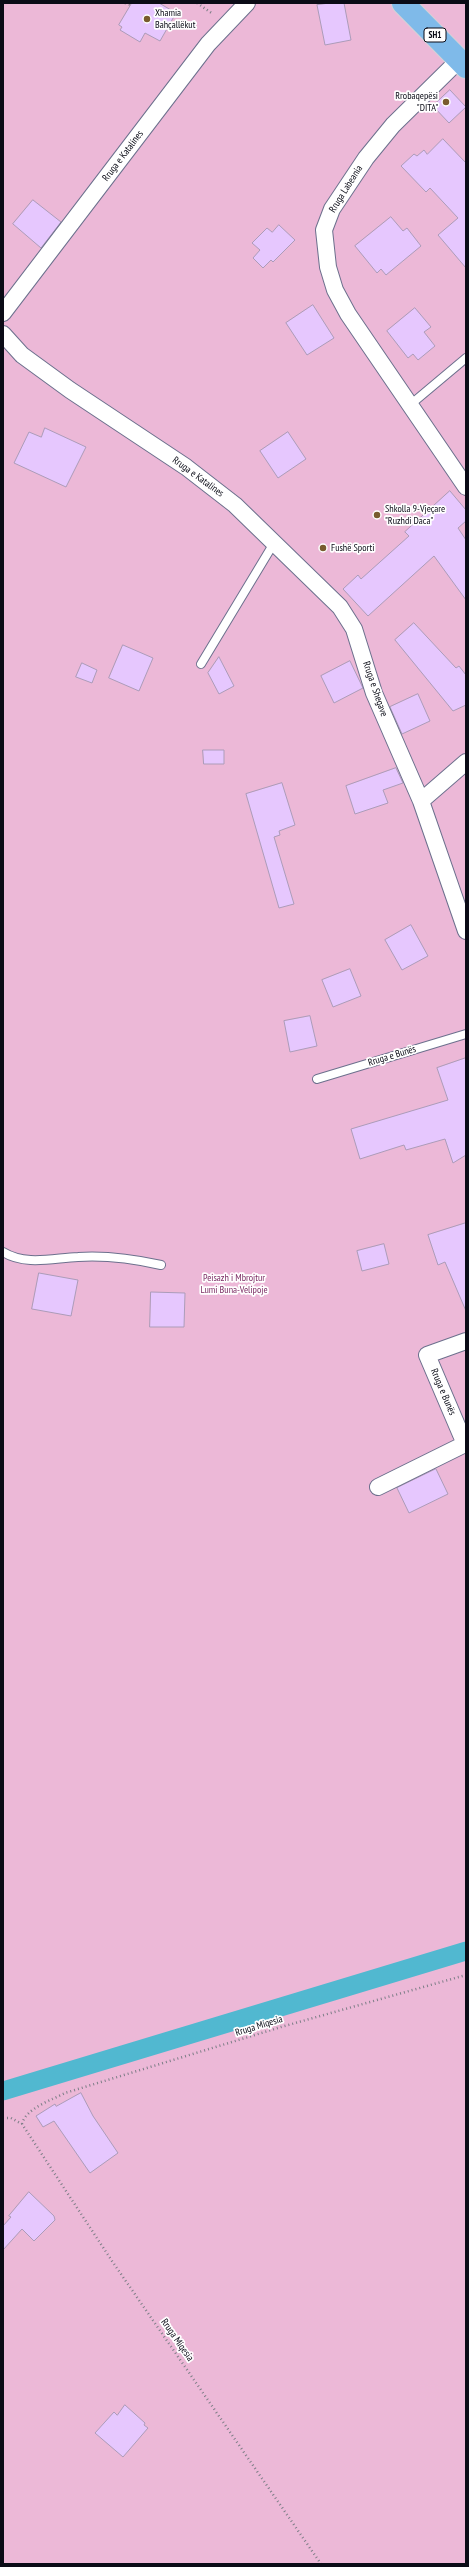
<!DOCTYPE html>
<meta charset="utf-8">
<style>
body{margin:0}
#map{position:relative;width:469px;height:2567px;overflow:hidden;background:#f4f5fc;font-family:"PT Sans Narrow",sans-serif}
canvas{display:block}
.frame{position:absolute;inset:0;border:4px solid #0a0b16;pointer-events:none}
</style>
<div id="map">
<canvas width="469" height="2567"></canvas>
<div class="frame"></div>
</div>
<script>
const context = document.querySelector('canvas').getContext('2d');
context.lineJoin = 'round';
function fillPath(path, color) {
  context.fillStyle = color;
  context.fill(path, 'evenodd');
}
function strokePath(path, color, width, dash) {
  context.strokeStyle = color;
  context.lineWidth = width;
  context.lineCap = dash ? 'butt' : 'round';
  context.setLineDash(dash || []);
  context.stroke(path);
}
function write(font, color, halo, rows, align = 'center') {
  context.font = font + ' "PT Sans Narrow",sans-serif';
  context.lineWidth = 3.5;
  context.setLineDash([]);
  context.textBaseline = 'middle';
  context.strokeStyle = halo;
  context.fillStyle = color;
  for (const [text, x, y, turn = 0] of rows) {
    context.save();
    context.translate(x, y);
    context.rotate((+turn || 0) * Math.PI / 180);
    context.textAlign = isNaN(turn) ? turn : align;
    if (halo) context.strokeText(text, 0, 0);
    context.fillText(text, 0, 0);
    context.restore();
  }
}
fillPath(new Path2D(`
 M3,3H466V2564H3Z`), '#ecb8d7');
strokePath(new Path2D(`
 M3,2091L466,1951`), '#51b8d0', 19);
const building = new Path2D(`
 M132,3H159L176,13L160,41L145,33L140,42L120,30L122,27L119,25Z
 M330,3H344L351,40L325,45L317,5Z
 M450,90L466,107L449,123L433,106Z
 M443,139L466,163V268L438,235L458,218L430,188L426,192L401,166L414,154L417,156L424,150L427,154Z
 M33,200L61,222L41,248L13,224Z
 M391,217L403,231L407,228L421,246L386,275L381,269L377,273L355,246Z
 M279,225L295,240L273,262L271,260L263,268L253,258L260,250L252,243L267,228L272,232Z
 M313,305L334,338L307,355L286,323Z
 M415,308L431,327L424,332L435,346L418,360L413,354L408,358L387,331Z
 M45,428L86,447L66,487L14,463L29,432L41,437Z
 M288,432L306,459L278,478L260,451Z
 M450,491L466,510V521L458,528L466,540V600L434,556L368,616L343,589L358,575L361,579L409,536L405,532Z
 M414,623L456,668L459,666L466,675V705L453,711L395,640Z
 M123,645L153,658L139,691L109,678Z
 M219,657L234,686L219,694L208,673Z
 M350,661L363,688L334,703L321,676Z
 M82,663L97,670L92,683L76,677Z
 M418,694L430,721L402,734L390,707Z
 M203,750H224V764H204Z
 M396,768L403,783L383,790L388,803L355,814L346,786Z
 M282,783L295,825L279,831L280,835L274,837L294,904L279,908L246,794Z
 M411,925L428,956L402,970L385,940Z
 M350,969L361,996L333,1007L322,980Z
 M310,1016L317,1046L290,1052L284,1021Z
 M466,1058V1155L453,1163L445,1139L406,1150L404,1145L360,1159L351,1129L448,1100L437,1068Z
 M466,1223V1311L445,1262L438,1265L428,1235Z
 M384,1244L389,1264L362,1271L357,1251Z
 M39,1273L78,1280L71,1316L32,1309Z
 M151,1292L185,1293L184,1327H150Z
 M436,1469L448,1494L409,1513L397,1488Z
 M81,2093L93,2116L118,2153L90,2173L54,2121L43,2127L36,2116L55,2104L56,2106Z
 M29,2192L54,2216L55,2220L34,2241L22,2229L3,2250V2226L11,2217L9,2216Z
 M125,2405L145,2423L144,2425L148,2428L123,2457L95,2433L114,2412L117,2415Z`);
fillPath(building, '#e6c7fe');
strokePath(building, '#ac9cb9', 1);
const lane = new Path2D(`
 M410,405L466,358
 M201,664L274,543
 M317,1079L466,1034
 M3,1252C26,1266 53,1258 78,1257C107,1255 134,1259 161,1265`);
const street = new Path2D(`
 M459,60L393,125L366,158L332,209L324,230L328,267L335,290L348,314L466,487
 M3,313L208,44L247,3
 M3,334L22,355L70,390L186,467L235,505L340,607L354,629L374,693L421,801L466,931
 M421,801L466,762
 M378,1487L465,1444L427,1355L466,1341`);
const primary = new Path2D(`
 M403,3L466,67`);
strokePath(lane, '#6c708d', 10);
strokePath(street, '#6c708d', 18);
strokePath(primary, '#d3d3d5', 24);
strokePath(new Path2D(`
 M125,3L131,5
 M197,3L213,14
 M3,2118H11L22,2124L112,2261L321,2564
 M22,2124C26,2108 52,2100 65,2093L281,2027L466,1975`), '#7d7e87', 2.5, [1, 3]);
strokePath(lane, '#fff', 8);
strokePath(street, '#fff', 16);
strokePath(primary, '#7fbae9', 22);
for (const [x, y, r, color] of [
 [147,19,4,"#785b2e"],
 [446,102,4,"#785b2e"],
 [377,515,4,"#785b2e"],
 [323,548,4,"#785b2e"]
]) {
  const dot = new Path2D();
  dot.arc(x, y, r, 0, 2 * Math.PI);
  context.fillStyle = color;
  context.fill(dot);
  strokePath(dot, '#fff', 1.5);
}
for (const [x, y, w] of [
 [435,35,22]
]) {
  const box = new Path2D();
  box.roundRect(x - w / 2, y - 7, w, 14, 3);
  context.fillStyle = '#fff';
  context.fill(box);
  strokePath(box, '#0a0b16', 1);
}
write('bold 9px', '#0a0b16', null, [
 ["SH1",435,35]
]);
write('10px', '#0a0b16', '#fff', [
 ["Xhamia",155,13],
 ["Bahçallëkut",155,25],
 ["Rrobaqepësi",438,96,"right"],
 ["\"DITA\"",438,108,"right"],
 ["Shkolla 9-Vjeçare",385,509],
 ["\"Ruzhdi Daca\"",385,521],
 ["Fushë Sporti",331,548]
], 'left');
write('10px', '#0a0b16', '#fff', [
 ["Rruga e Katalines",123,156,-53],
 ["Rruga Labeania",346,189,-58],
 ["Rruga e Katalines",198,477,36],
 ["Rruga e Shegave",375,689,71],
 ["Rruga e Bunës",392,1056,-17],
 ["Rruga e Bunës",443,1392,67],
 ["Rruga Miqesia",259,2026,-17],
 ["Rruga Miqesia",177,2340,55]
]);
write('10px', '#7b2b63', '#fff', [
 ["Peisazh i Mbrojtur",234,1278],
 ["Lumi Buna-Velipoje",234,1290]
]);
</script>
